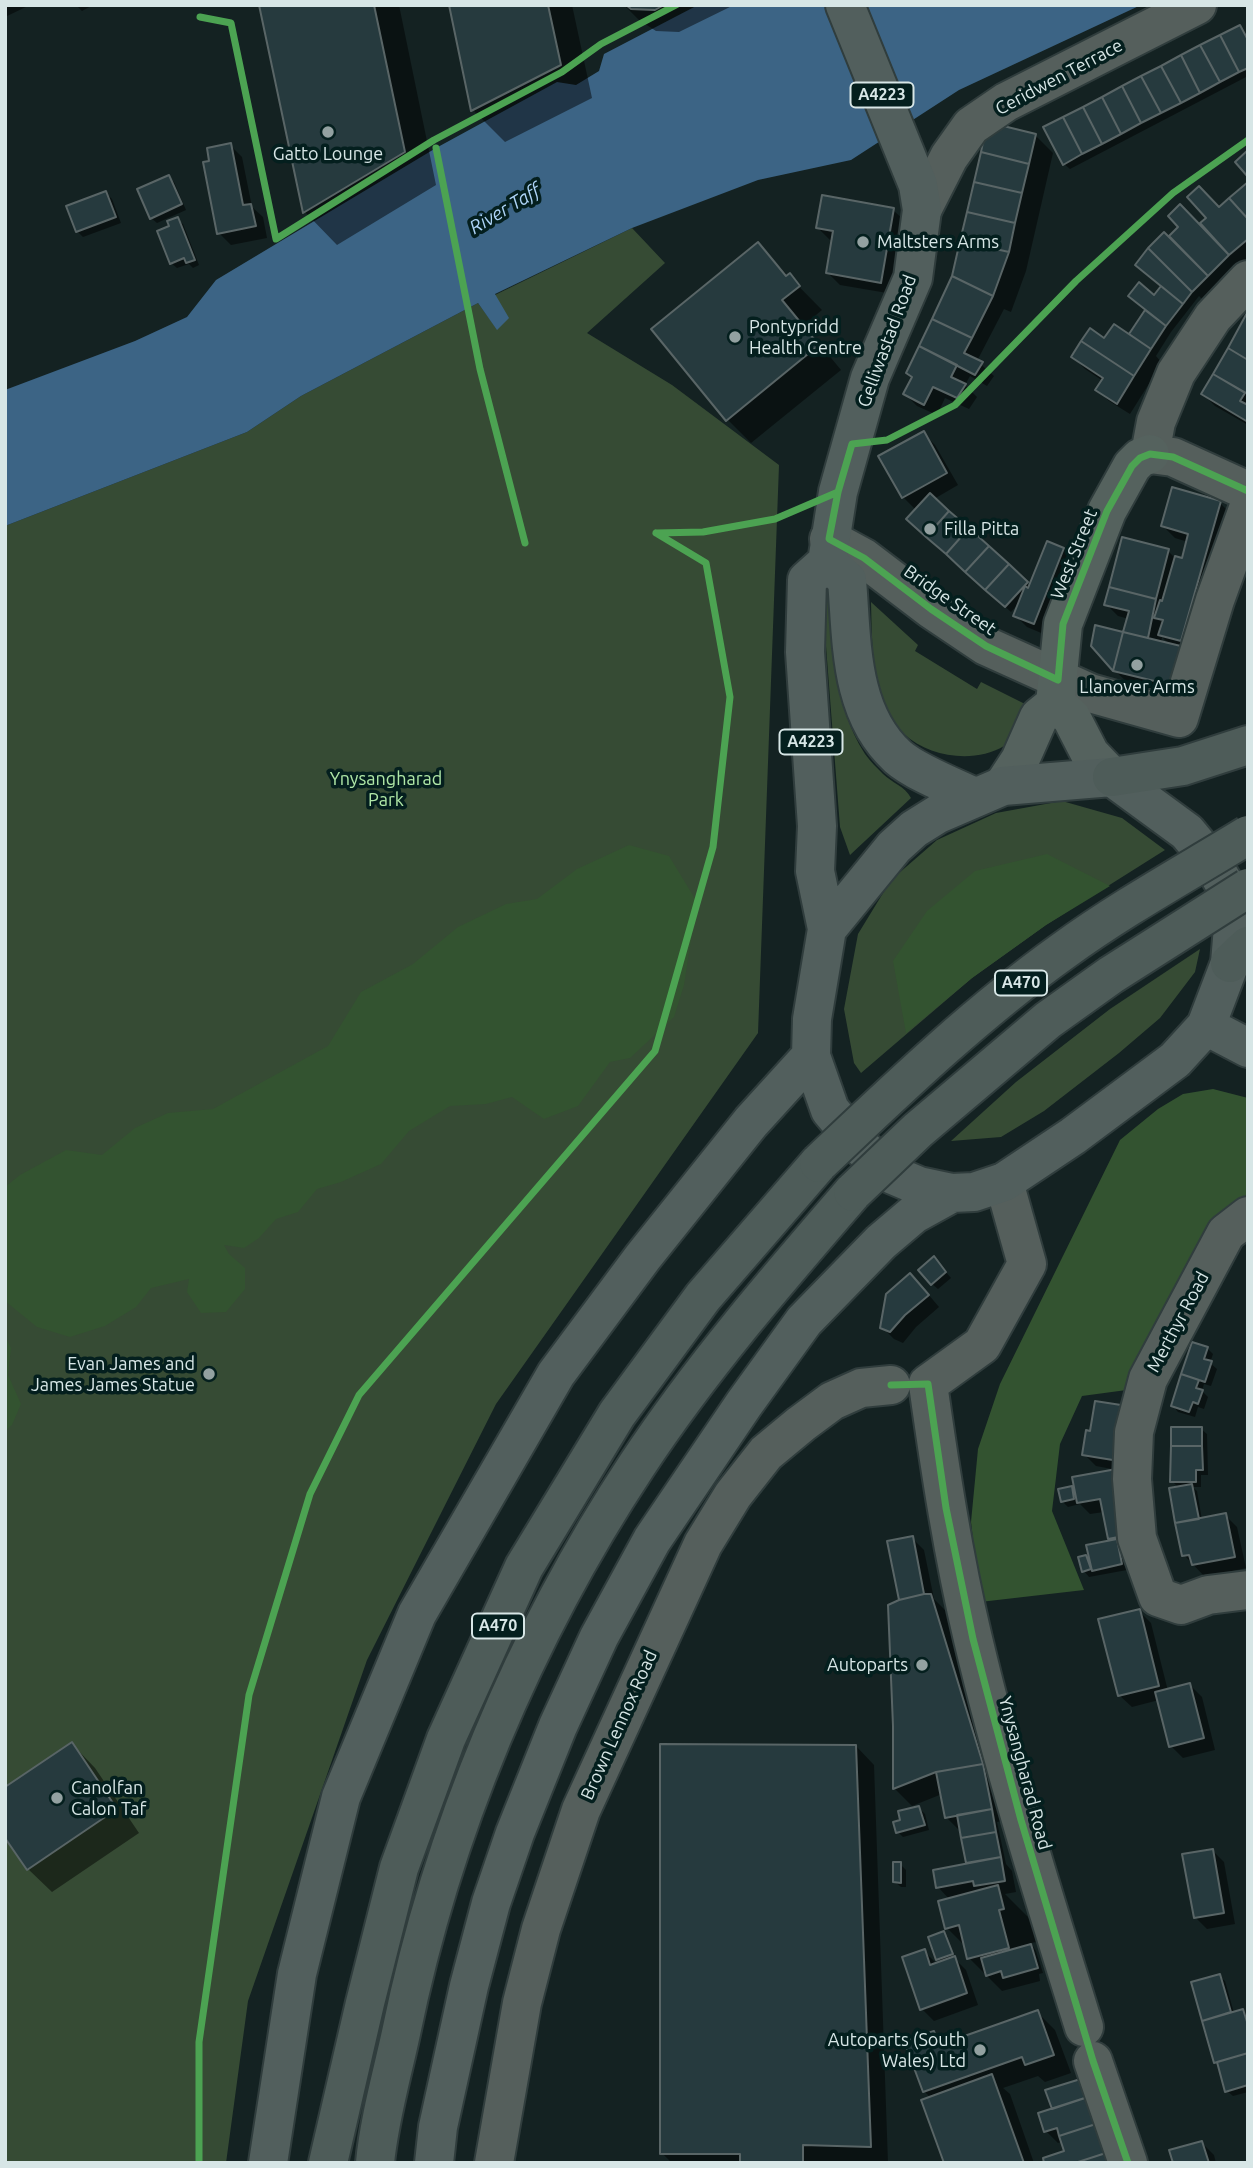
<!DOCTYPE html>
<style>
body{margin:0}
#map{position:relative;width:1253px;height:2168px;overflow:hidden;background:#142222;font-family:Ubuntu,sans-serif}
canvas{display:block}
.frame{position:absolute;inset:0;border:7px solid #d7e6e6;pointer-events:none}
</style>
<div id="map">
<canvas width="1253" height="2168"></canvas>
<div class="frame"></div>
</div>
<script>
const context = document.querySelector('canvas').getContext('2d');
context.lineJoin = 'round';
function fillPath(path, color) {
  context.fillStyle = color;
  context.fill(path, 'evenodd');
}
function strokePath(path, color, width, dash) {
  context.strokeStyle = color;
  context.lineWidth = width;
  context.lineCap = dash ? 'butt' : 'round';
  context.setLineDash(dash || []);
  context.stroke(path);
}
function write(font, color, halo, rows, align = 'center') {
  context.font = font + ' Ubuntu,sans-serif';
  context.lineWidth = 7;
  context.setLineDash([]);
  context.textBaseline = 'middle';
  context.strokeStyle = halo;
  context.fillStyle = color;
  for (const [text, x, y, turn = 0] of rows) {
    context.save();
    context.translate(x, y);
    context.rotate((+turn || 0) * Math.PI / 180);
    context.textAlign = isNaN(turn) ? turn : align;
    if (halo) context.strokeText(text, 0, 0);
    context.fillText(text, 0, 0);
    context.restore();
  }
}
fillPath(new Path2D(`
 M632,228L665,263L587,333L672,385L779,465L758,1033L496,1404L367,1660L248,2001L226,2163H5V526L247,432L301,396L478,303L497,329L495,295Z
 M821,582H829C834,639 832,703 865,754C870,761 877,768 883,774C892,783 905,786 911,798L850,855L840,827Z
 M871,602L918,645L915,651L977,689L981,682L1029,706C1023,716 1012,741 1004,746C974,764 929,757 904,734C897,728 890,715 886,707C871,676 872,635 871,602Z
 M1062,801L1122,818L1165,850L1046,925L972,978L861,1073L854,1063L844,1009L858,934L891,880L937,840L996,813Z
 M1200,949L1195,972L1160,1018L1119,1053L1044,1111L1001,1137L951,1141L1016,1082L1110,1009Z`), '#364b34');
fillPath(new Path2D(`
 M629,845L669,856L697,902L684,985L674,1017L630,1058L610,1062L578,1106L544,1119L512,1097L486,1104L450,1106L409,1131L381,1164L341,1182L317,1189L298,1212L276,1219L259,1238L244,1248L224,1245L229,1254L245,1268V1289L226,1312L201,1313L187,1292L189,1279L151,1288L136,1307L105,1326L70,1337L37,1327L5,1301V1187L20,1175L66,1150L102,1155L135,1128L168,1113L213,1109L328,1046L361,992L413,964L458,927L506,904L537,899L577,869Z
 M1047,854L1110,886L1046,925L972,978L906,1033L893,961L927,911L975,871Z
 M1213,1089L1248,1098V1200L1134,1389L1082,1396L1060,1444L1052,1511L1084,1590L980,1602L971,1522L978,1449L1000,1384L1120,1140L1158,1109L1183,1094Z
 M5,1336L11,1348L8,1375L21,1404L12,1425L5,1431Z`), '#335330');
fillPath(new Path2D(`
 M698,5H1141L959,90L851,160L758,180L632,228L495,294L509,318L497,330L478,303L301,396L247,432L5,526V390L135,341L187,317L216,280L436,148L557,82L576,85L599,71L604,54Z`), '#3c6485');
fillPath(new Path2D(`
 M5,5H27L28,6L5,17Z
 M76,5H93L82,11Z
 M261,5H399L436,185L337,245L305,212Z
 M451,5H572L592,98L505,142L473,110Z
 M624,5H734L679,32L656,31L639,20Z
 M1239,27L1248,38V76L1070,169L1064,164Z
 M1035,135L1053,153L1026,271L1011,312L1004,309L977,361L994,376L987,386L970,376L965,385L977,397L969,409L945,398L937,415L917,406L905,394L913,378L908,373Z
 M230,145L242,157L252,207L263,217L267,238L231,245L219,233L211,162Z
 M168,177L174,182L186,210L157,223L151,218Z
 M1248,184V263L1206,303L1199,296L1171,332L1156,356L1162,363L1130,414L1109,401L1097,389L1103,381L1085,369L1073,357L1105,340L1135,341L1137,339L1131,334L1163,287L1169,238L1181,227L1200,225Z
 M106,193L112,199L121,223L83,237L77,231Z
 M893,210L906,222L893,294L840,285L828,273L833,240H830L818,228Z
 M177,219L183,224L199,265L193,268L189,264L177,268L171,263V227Z
 M758,245L822,310L804,325L841,370L751,443L728,420Z
 M1248,314V425L1215,406L1203,394Z
 M923,433L935,445L958,485L934,499L1030,586L1063,549L1075,561L1046,635L1027,627L1015,615L1021,601L1011,612L914,524L916,510L903,497Z
 M1220,503L1232,515L1191,698L1127,682L1114,670L1129,619L1118,616L1106,604L1168,551L1175,558L1183,560L1188,542L1175,538L1163,526ZM1162,637L1171,646L1161,643Z
 M939,1264L951,1278L938,1289L932,1284Z
 M922,1287L939,1307L916,1327L903,1343L894,1339L882,1327Z
 M1193,1344L1207,1348L1213,1354L1210,1363L1217,1369L1211,1386L1204,1384L1202,1391L1208,1397L1204,1409L1198,1407L1195,1417L1178,1412L1173,1406Z
 M1133,1409L1123,1550L1127,1570L1089,1577L1084,1571L1086,1557L1092,1563L1113,1541L1109,1538L1104,1512L1090,1514L1080,1504L1068,1507L1062,1501L1071,1488L1077,1494L1117,1470L1096,1466L1084,1454Z
 M1201,1429L1207,1434L1208,1475H1201V1487H1192L1197,1491L1202,1520L1225,1515L1237,1527L1246,1568L1205,1577L1184,1555L1179,1488L1172,1481Z
 M912,1538L924,1550L934,1599L949,1614L1003,1821L997,1822L1006,1864L1012,1871L1016,1892L1005,1894L1031,1920L1036,1942L1031,1943L1036,1951L1043,1973L1039,1974L1040,1981L1002,1991L969,1958L966,1947L947,1928L950,1900L938,1887L968,1865L961,1828L958,1829L946,1817L942,1794L912,1806L894,1788L901,1601Z
 M1139,1611L1151,1623L1168,1691L1190,1685L1202,1697L1215,1750L1183,1758L1171,1746L1159,1700L1132,1707L1119,1695Z
 M72,1744L95,1768L139,1833L52,1892L28,1869Z
 M856,1746L874,1765L888,2163H672L662,2153Z
 M919,1808L925,1814L929,1830L903,1837L898,1832L902,1821Z
 M1212,1850L1224,1862L1235,1924L1207,1929L1195,1917Z
 M900,1864L906,1870V1887H901L895,1882Z
 M944,1933L948,1937H945L954,1962L957,1961L966,1970L978,2005L934,2021L922,2009L924,1951L937,1964L942,1962L938,1959Z
 M1219,1976L1225,1981L1234,2013L1243,2011L1248,2016V2092L1233,2096L1227,2091L1220,2066L1216,2062L1193,1983Z
 M1037,2012L1055,2030L1071,2073L1045,2082L1038,2076L1003,2088L1010,2094L1034,2163H946L931,2098L924,2091L933,2033L945,2045Z
 M1040,2114L1122,2163L1067,2152L1063,2141L1058,2143L1046,2131Z
 M1202,2143L1214,2155L1216,2163H1175Z`), '#0007');
const building = new Path2D(`
 M259,5H374L405,152L303,213Z
 M449,5H548L561,65L471,111Z
 M626,5H664L655,10L631,9Z
 M1240,25L1248,40V68L1239,72L1220,35Z
 M1220,35L1239,72L1220,82L1200,45Z
 M1200,45L1220,82L1200,93L1181,55Z
 M1181,55L1200,93L1181,103L1161,66Z
 M1161,66L1181,103L1161,113L1141,76Z
 M1141,76L1161,113L1141,123L1122,86Z
 M1122,86L1141,123L1121,134L1102,97Z
 M1102,97L1121,134L1102,144L1083,107Z
 M1083,107L1102,144L1082,154L1063,117Z
 M1063,117L1082,154L1063,165L1043,127Z
 M987,122L1036,134L1029,164L981,152Z
 M231,143L243,205L251,204L256,226L217,234L203,162L209,161L207,148Z
 M1248,150V177L1235,162Z
 M981,152L1029,164L1022,193L974,182Z
 M169,175L182,204L150,219L137,189Z
 M974,182L1022,193L1015,223L967,212Z
 M1248,182V219L1229,198Z
 M1199,186L1219,207L1229,198L1248,219V239L1229,255L1200,223L1206,218L1187,197Z
 M106,191L116,217L76,232L66,206Z
 M822,195L894,208L881,283L826,273L833,231L816,228Z
 M1180,204L1229,255L1208,276L1169,236L1178,227L1168,216Z
 M967,212L1015,223L1009,252L960,241Z
 M178,217L195,260L186,263L184,258L170,264L157,231L169,226L167,221Z
 M1164,232L1208,276L1192,292L1148,248Z
 M960,241L1009,252L993,296L952,276Z
 M758,242L786,276L790,273L800,286L782,300L819,345L726,421L651,329Z
 M1148,248L1192,292L1183,304L1135,265Z
 M952,276L993,296L972,338L932,319Z
 M1139,282L1154,295L1161,286L1183,304L1166,326L1128,296Z
 M1145,310L1166,326L1151,349L1129,334Z
 M1248,311V360L1228,348Z
 M932,319L972,338L964,353L983,362L975,375L919,346Z
 M1114,324L1151,349L1134,376L1081,341L1090,328L1104,338Z
 M1081,341L1134,376L1117,404L1095,390L1103,378L1071,357Z
 M919,346L957,365L951,377L966,384L957,398L933,387L924,405L903,394L912,377L906,373Z
 M1228,348L1248,360V394L1213,374Z
 M1213,374L1245,393L1240,401L1248,405V422L1201,394Z
 M924,431L947,473L902,498L878,456Z
 M1172,487L1221,501L1181,641L1158,635L1163,620L1154,618L1160,600L1162,601L1175,556L1182,558L1188,534L1161,526Z
 M930,493L949,511L926,537L906,519Z
 M949,511L969,528L946,554L926,537Z
 M969,528L989,546L965,572L946,554Z
 M1122,537L1169,549L1156,599L1109,587Z
 M1047,541L1064,548L1034,624L1013,616L1025,586L1028,588Z
 M989,546L1009,564L985,590L965,572Z
 M1009,564L1028,582L1005,607L985,590Z
 M1109,587L1156,599L1148,638L1123,632L1129,611L1104,605Z
 M1095,625L1123,632L1113,671L1091,646Z
 M1123,632L1189,648L1179,687L1113,671Z
 M934,1256L946,1272L931,1285L918,1270Z
 M910,1273L929,1295L905,1315L890,1332L880,1328L886,1294Z
 M1192,1342L1208,1347L1204,1359L1212,1361L1205,1382L1181,1374Z
 M1181,1374L1199,1380L1196,1388L1203,1390L1198,1404L1193,1402L1189,1412L1171,1406Z
 M1095,1401L1134,1407L1125,1462L1082,1455L1086,1430L1090,1431Z
 M1171,1427H1202V1446H1171Z
 M1171,1446H1202L1203,1470H1196V1482H1170Z
 M1122,1468L1134,1534L1108,1539L1100,1499L1077,1503L1072,1477Z
 M1192,1484L1199,1519L1175,1523L1169,1488Z
 M1072,1486L1074,1499L1061,1502L1058,1489Z
 M1226,1513L1235,1557L1192,1565L1189,1555L1182,1556L1175,1523Z
 M913,1536L924,1594L899,1600L887,1541Z
 M1117,1539L1122,1564L1092,1571L1086,1545Z
 M1086,1555L1091,1569L1082,1572L1078,1557Z
 M924,1594H931L983,1764L936,1772L893,1789V1726L888,1605L899,1600Z
 M1140,1609L1159,1686L1118,1696L1098,1619Z
 M1190,1683L1204,1738L1169,1747L1155,1692Z
 M72,1742L117,1809L27,1870L5,1838V1787Z
 M660,1744L856,1745L871,2147L803,2145V2163H740V2154H660Z
 M983,1764L992,1809L945,1818L936,1772Z
 M919,1806L925,1825L896,1833L893,1822L900,1820L898,1811Z
 M992,1809L996,1832L961,1838L957,1815Z
 M996,1832L1001,1857L966,1863L961,1838Z
 M1213,1849L1224,1913L1194,1918L1182,1854Z
 M1001,1857L1005,1881L974,1886L973,1881L936,1888L933,1870Z
 M893,1862H901V1883L893,1882Z
 M998,1885L1004,1909L999,1910L1009,1948L967,1959L959,1925L945,1929L938,1901Z
 M944,1931L953,1954L936,1960L928,1937Z
 M1031,1944L1038,1968L1003,1978L1001,1971L986,1976L981,1958Z
 M925,1949L930,1965L955,1956L967,1993L920,2010L902,1957Z
 M1220,1974L1231,2012L1202,2021L1191,1982Z
 M1243,2009L1248,2025V2053L1214,2063L1202,2021Z
 M1038,2010L1054,2055L1025,2065L1022,2057L923,2092L904,2041L934,2031L939,2045Z
 M1248,2053V2085L1225,2092L1217,2062Z
 M992,2074L1024,2163H944L921,2100Z
 M1087,2077L1094,2095L1052,2109L1045,2090Z
 M1094,2095L1102,2122L1059,2136L1057,2128L1044,2132L1038,2113Z
 M1102,2122L1112,2151L1075,2163H1044L1043,2158L1064,2151L1059,2136Z
 M1202,2141L1209,2163H1173L1169,2150Z
 M1112,2151L1116,2163H1075Z`);
fillPath(building, '#263a3e');
strokePath(building, '#596566', 2);
const street = new Path2D(`
 M922,210L949,157L971,126L1006,102L1197,5
 M1248,280L1213,317L1176,373L1156,422L1150,454L1173,457L1248,491
 M829,539L864,558L931,609L986,646L1090,693L1179,718L1215,600L1248,509
 M1004,1182L1027,1264L982,1345L928,1384C940,1469 953,1555 973,1639C1004,1770 1044,1898 1084,2027
 M1248,1216L1226,1233L1148,1379L1134,1432L1132,1479L1137,1538L1158,1597L1181,1605L1208,1595L1248,1590
 M1093,2061L1128,2163
 M494,2163L522,2003L541,1929L581,1810L703,1544L733,1495L766,1453L801,1424L832,1401L861,1388L891,1385`);
const secondary = new Path2D(`
 M1055,704L1071,717L1090,754L1112,777
 M1003,786L1020,760L1039,717L1055,704L1063,624L1107,511L1132,466L1140,458L1150,454`);
const primary = new Path2D(`
 M827,562L838,492L870,378L913,278L922,210L918,185L845,5
 M827,562L847,580C852,641 849,713 898,757C915,772 953,787 975,797
 M827,929L894,847L914,829L938,814L1003,786L1112,777L1187,832L1211,861L1229,892L1233,927L1230,963L1206,1026L1175,1060L1073,1136L1004,1182L974,1192L952,1193L919,1186L893,1175L861,1147L830,1110L811,1056L812,1019L827,929L815,871L817,826L805,652L807,580L827,562
 M1206,1026L1248,1048
 M268,2163L297,1974L341,1797L417,1614L556,1374L643,1257L751,1122L811,1056
 M434,2163L438,2127L469,1986L491,1903L515,1833L558,1726L599,1637L652,1540L744,1404L804,1321L881,1242L914,1214L952,1193`);
const highway = new Path2D(`
 M1112,777L1183,766L1248,745
 M1230,963L1248,946
 M328,2163L365,2003L399,1868L446,1739L524,1567L617,1414L703,1297L819,1163
 M375,2163C379,2120 392,2075 401,2033C442,1832 524,1636 637,1465C701,1368 777,1280 853,1192`);
strokePath(street, '#303d3d', 42);
strokePath(secondary, '#303d3d', 42);
strokePath(primary, '#303d3d', 42);
strokePath(highway, '#303d3d', 42);
strokePath(street, '#555f5c', 38);
strokePath(secondary, '#55625e', 38);
strokePath(primary, '#525f5d', 38);
strokePath(highway, '#4e5c59', 38);
const highwayBridge = new Path2D(`
 M819,1163C897,1089 975,1014 1063,951C1122,908 1186,873 1248,835
 M853,1192L918,1130L1048,1020L1111,975L1248,888`);
strokePath(highwayBridge, '#303d3d', 42, []);
strokePath(highwayBridge, '#4e5c59', 38);
strokePath(new Path2D(`
 M200,17L231,23L276,239L434,140L562,72L601,44L676,5
 M1248,140L1173,193L1076,281L955,405L887,440L852,444L838,492L829,539L864,558L931,609L986,646L1058,680L1063,624L1107,511L1132,466L1140,458L1150,454L1173,457L1248,491
 M436,148L480,369L525,543
 M656,533L703,532L775,519L838,492
 M891,1385L928,1384L946,1508L973,1639L1021,1820L1093,2061L1128,2163
 M199,2163V2042L249,1695L310,1494L359,1395L655,1051L713,847L730,697L706,563L656,533`), '#4ca352', 7);
for (const [x, y, r, color] of [
 [328,132,7,"#93a1a1"],
 [863,242,7,"#93a1a1"],
 [735,337,7,"#93a1a1"],
 [930,529,7,"#93a1a1"],
 [1137,665,7,"#93a1a1"],
 [209,1374,7,"#93a1a1"],
 [922,1665,7,"#93a1a1"],
 [57,1798,7,"#93a1a1"],
 [980,2050,7,"#93a1a1"]
]) {
  const dot = new Path2D();
  dot.arc(x, y, r, 0, 2 * Math.PI);
  context.fillStyle = color;
  context.fill(dot);
  strokePath(dot, '#041f1e', 2.5);
}
for (const [x, y, w] of [
 [882,95,63],
 [811,742,63],
 [1021,983,52],
 [498,1626,52]
]) {
  const box = new Path2D();
  box.roundRect(x - w / 2, y - 12.5, w, 25, 5);
  context.fillStyle = '#041f1e';
  context.fill(box);
  strokePath(box, '#d7e6e6', 2);
}
write('bold 16px', '#d7e6e6', null, [
 ["A4223",882,95],
 ["A4223",811,742],
 ["A470",1021,983],
 ["A470",498,1626]
]);
write('18px', '#d7e6e6', '#041f1e', [
 ["Ceridwen Terrace",1059,77,-28],
 ["Gelliwastad Road",887,341,-70],
 ["West Street",1074,554,-68],
 ["Bridge Street",950,600,35],
 ["Merthyr Road",1178,1322,-62],
 ["Brown Lennox Road",619,1725,-66],
 ["Ynysangharad Road",1025,1773,75]
]);
write('18px', '#d7e6e6', '#041f1e', [
 ["Gatto Lounge",328,154,"center"],
 ["Maltsters Arms",877,242],
 ["Pontypridd",749,327],
 ["Health Centre",749,348],
 ["Filla Pitta",944,529],
 ["Llanover Arms",1137,687,"center"],
 ["Evan James and",195,1364,"right"],
 ["James James Statue",195,1385,"right"],
 ["Autoparts",908,1665,"right"],
 ["Canolfan",71,1788],
 ["Calon Taf",71,1809],
 ["Autoparts (South",966,2040,"right"],
 ["Wales) Ltd",966,2061,"right"]
], 'left');
write('18px', '#b0e8a7', '#041f1e', [
 ["Ynysangharad",386,779],
 ["Park",386,800]
]);
write('italic 19px', '#aed4f7', '#041f1e', [
 ["River Taff",505,209,-31]
]);
</script>
